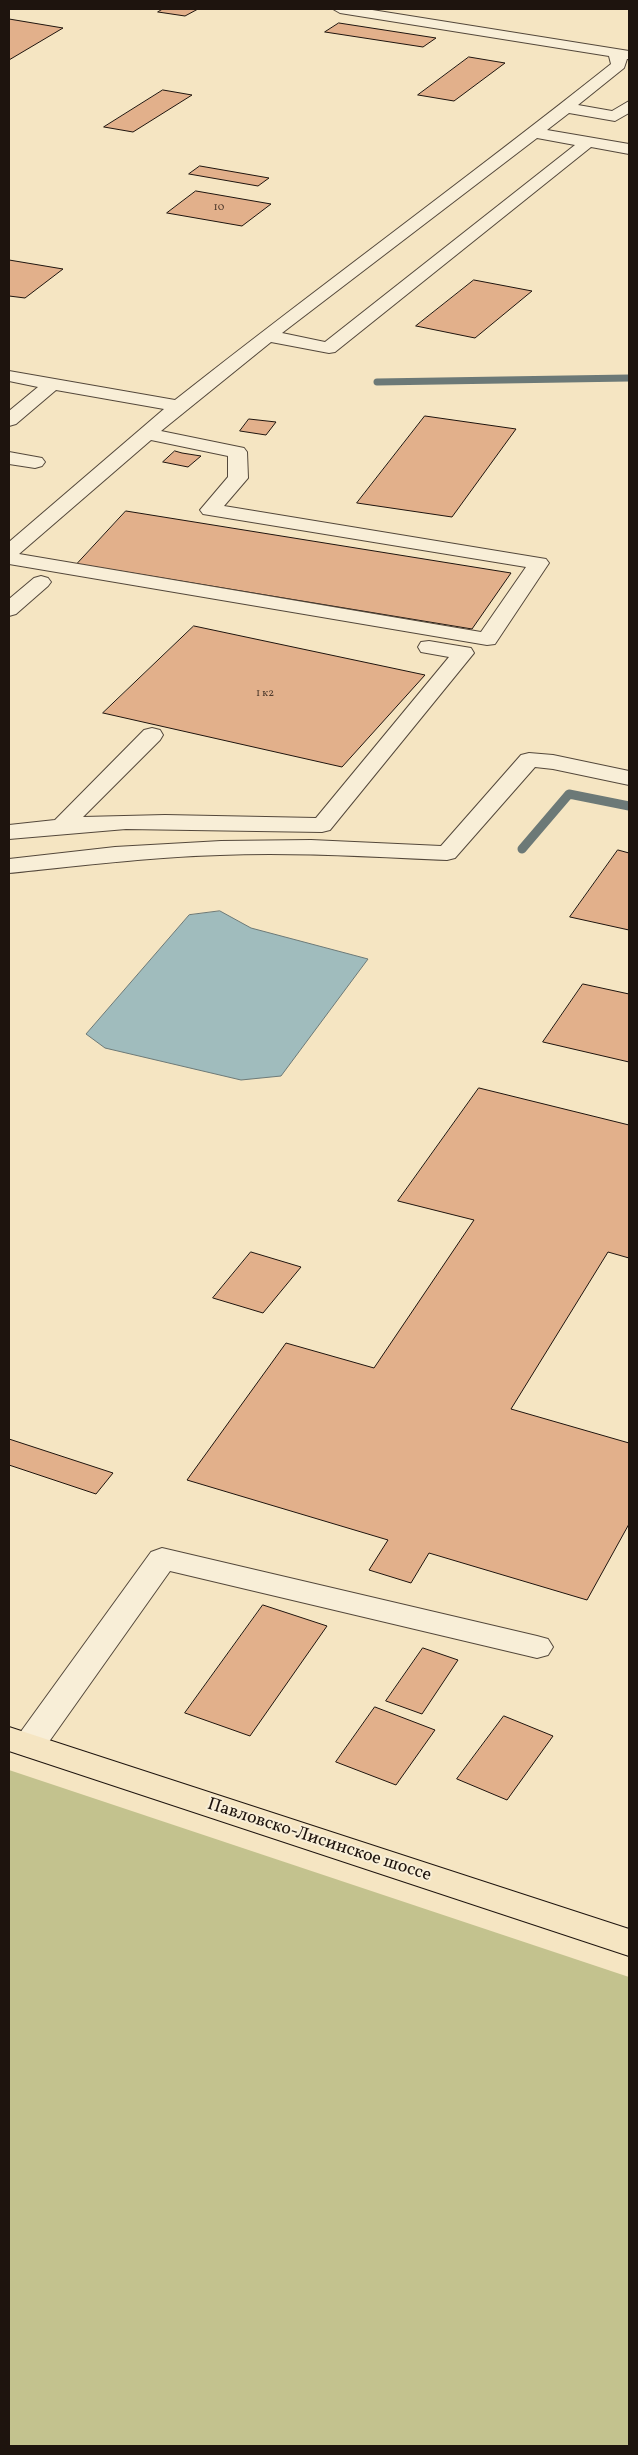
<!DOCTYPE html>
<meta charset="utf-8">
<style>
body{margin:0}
#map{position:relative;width:638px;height:2455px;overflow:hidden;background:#f5e5c2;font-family:Vollkorn,serif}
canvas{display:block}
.frame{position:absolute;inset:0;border:10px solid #1e140e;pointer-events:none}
</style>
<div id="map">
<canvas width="638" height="2455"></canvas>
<div class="frame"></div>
</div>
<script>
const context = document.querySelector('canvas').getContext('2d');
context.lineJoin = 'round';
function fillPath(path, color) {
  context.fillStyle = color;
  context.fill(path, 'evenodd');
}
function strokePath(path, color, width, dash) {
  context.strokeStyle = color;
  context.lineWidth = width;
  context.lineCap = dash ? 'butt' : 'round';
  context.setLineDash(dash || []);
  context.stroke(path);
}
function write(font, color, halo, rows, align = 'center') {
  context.font = font + ' Vollkorn,serif';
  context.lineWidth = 4;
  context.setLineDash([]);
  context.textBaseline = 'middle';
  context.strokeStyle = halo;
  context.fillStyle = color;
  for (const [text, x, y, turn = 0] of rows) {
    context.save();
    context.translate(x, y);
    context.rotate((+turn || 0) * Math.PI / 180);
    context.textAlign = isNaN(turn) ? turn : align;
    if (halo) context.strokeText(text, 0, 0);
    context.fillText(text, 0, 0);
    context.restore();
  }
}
fillPath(new Path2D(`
 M9,1770L629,1977V2446H9Z`), '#c3c28e');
const water = new Path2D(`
 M220,911L251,928L368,959L281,1076L241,1080L105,1048L86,1034L189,915Z`);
fillPath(water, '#a0bcbd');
strokePath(water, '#6c7977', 1);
strokePath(new Path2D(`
 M377,382L629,378`), '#6c7977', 7);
strokePath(new Path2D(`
 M522,849L569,794L629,806`), '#6c7977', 9);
const building = new Path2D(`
 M163,9H198L185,16L158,12Z
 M9,19L63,28L9,60Z
 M339,23L436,38L423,47L325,32Z
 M469,57L505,63L454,101L418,95Z
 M163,90L192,95L133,132L104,127Z
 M200,166L269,178L258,186L189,174Z
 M196,191L271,204L242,226L167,213Z
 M9,260L63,269L25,298L9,296Z
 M474,280L532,291L475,338L416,326Z
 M425,416L516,429L452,517L357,503Z
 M249,419L276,422L266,435L240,431Z
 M175,451L182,453L201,456L188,467L163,462Z
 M126,511L511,573L472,629L77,564Z
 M194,626L425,675L342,767L103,713Z
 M618,850L629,853V930L570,917Z
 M583,984L629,994V1062L543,1042Z
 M479,1088L629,1125V1258L608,1252L511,1409L629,1443V1524L587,1600L429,1553L411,1583L369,1570L388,1540L187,1480L286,1343L374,1368L474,1220L398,1201Z
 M251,1252L301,1267L263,1313L213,1298Z
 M9,1439L113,1473L96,1494L9,1465Z
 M263,1605L327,1626L250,1736L185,1713Z
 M423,1648L458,1660L422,1714L386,1701Z
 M375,1707L435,1730L396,1785L336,1762Z
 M504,1716L553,1736L507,1800L457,1779Z`);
fillPath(building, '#e2b08b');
strokePath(building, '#1e140e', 1);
const minor = new Path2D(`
 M333,9H366L629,51V59H627L624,68L578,105L612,111L629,101V113L615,121L569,113L547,130L629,144V154L591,147L335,352L329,353L271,342L161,431L244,448L247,452L248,478L224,506L546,559L549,563L495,644L487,645L9,564V542L164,409L56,390L16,424L9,426V411L38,387L9,381V371L175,400C319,286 468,178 611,64L609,56L340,13ZM537,138L575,145L325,342L282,333ZM151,440L228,456V477L200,510L203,514L526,567L481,632L19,554Z
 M9,452L42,458L45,462L42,466L35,468L9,464Z
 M41,576L48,578L51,582L48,586L16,614L9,616V599L34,578Z
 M429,641L471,648L474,653L330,830L322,832L126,829L9,839V825L55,820L144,730L152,728L160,730L163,735L160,740L83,817L165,815L316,818L449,657L421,652L418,647L421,642Z
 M529,753L553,755L629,771V785L553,769L535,767L455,858L447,860C371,857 296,852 220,855C149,857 79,866 9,873V859L115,847L221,841L311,840L441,846L521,755Z
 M162,1548L537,1636L548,1639L553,1647L548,1655L537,1658L170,1571L41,1753L29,1757L17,1753L12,1745L17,1737L151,1552Z`);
const major = new Path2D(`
 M9,1727L629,1929V1956L9,1751Z`);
strokePath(minor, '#54483b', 2);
strokePath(major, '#1e140e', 2);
fillPath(minor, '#f8eed7');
fillPath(major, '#f5e5c2');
write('11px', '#4f3b2d', null, [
 ["10",219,208],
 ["1 к2",265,694]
]);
write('18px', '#1e140e', '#f8eed7', [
 ["Павловско-Лисинское шоссе",319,1841,18]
]);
</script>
